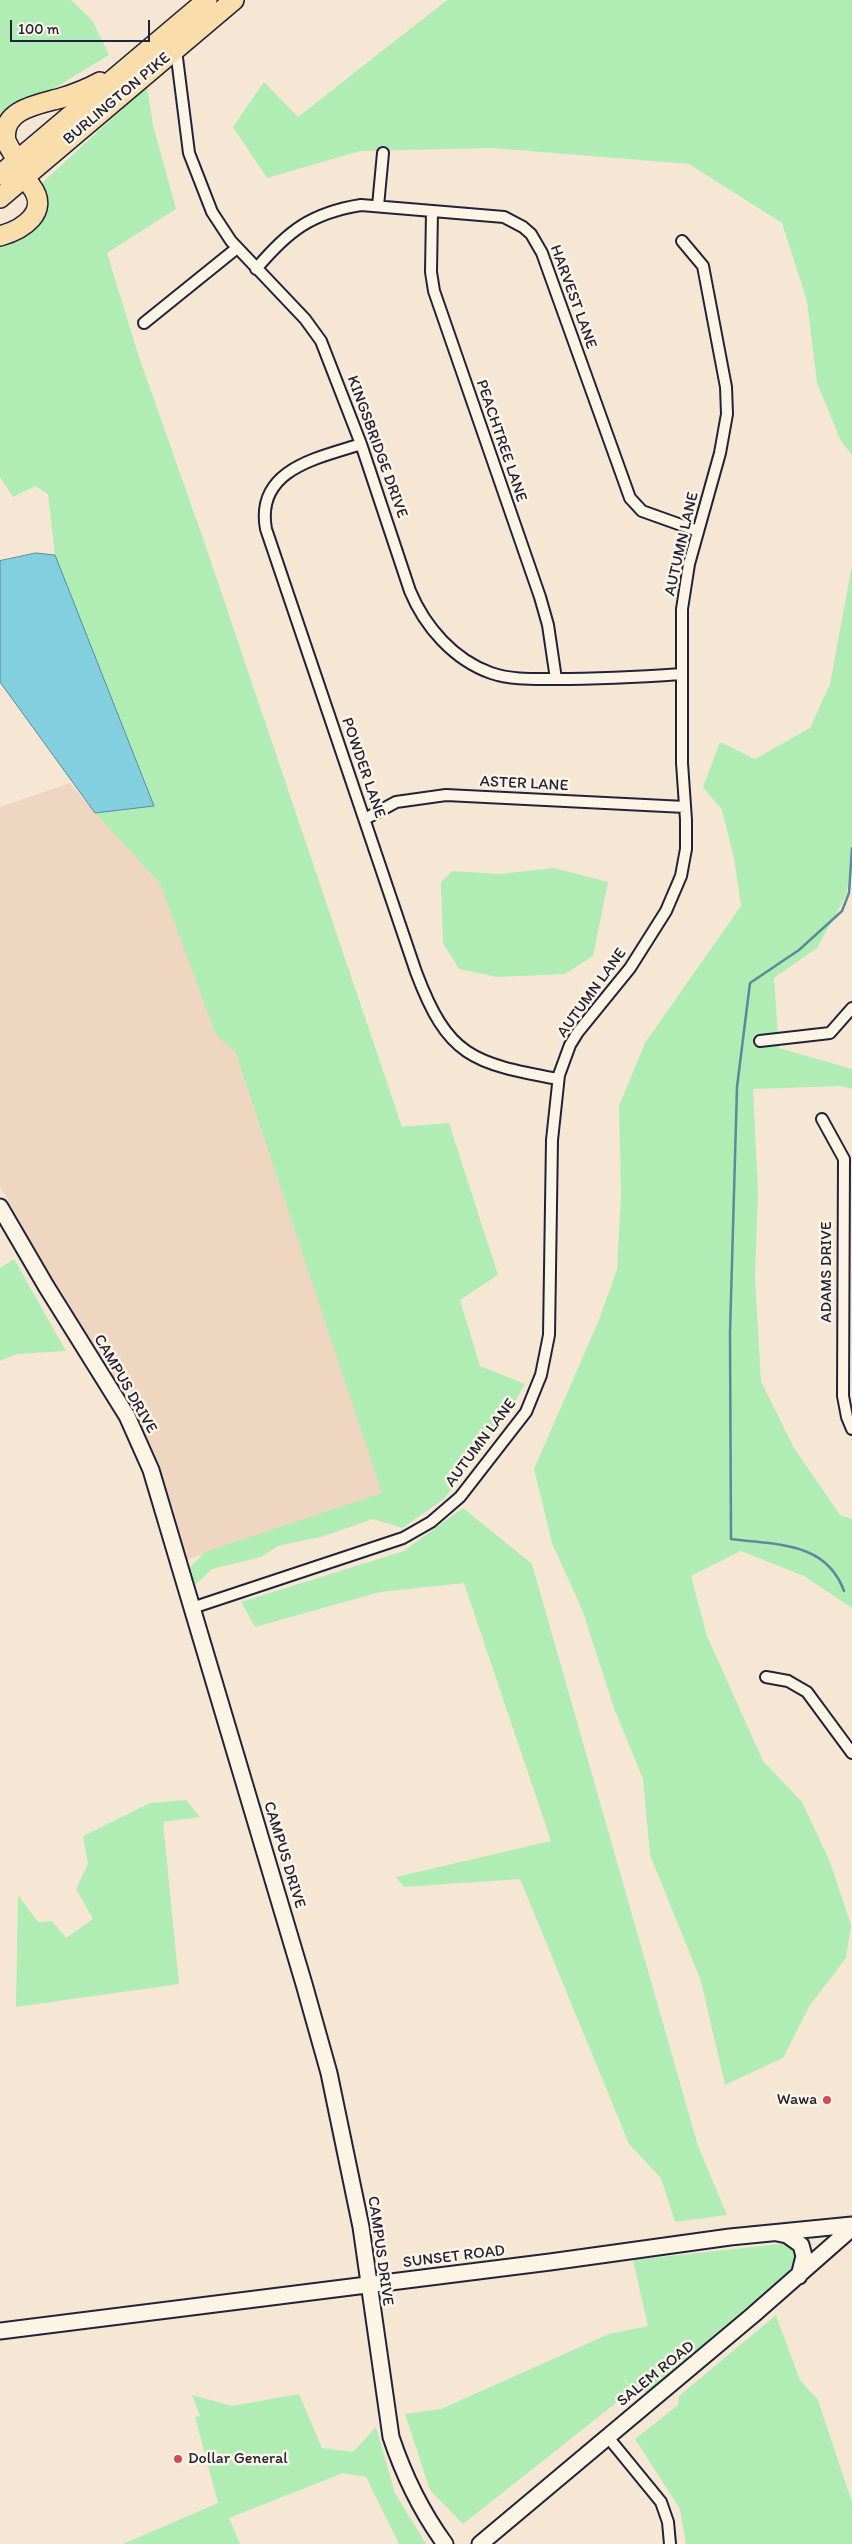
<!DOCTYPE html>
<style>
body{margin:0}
#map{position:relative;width:852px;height:2544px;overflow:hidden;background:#f6e7d4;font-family:Itim,sans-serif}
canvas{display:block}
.scale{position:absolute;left:10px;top:20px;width:140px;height:22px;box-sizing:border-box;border:2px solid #22223b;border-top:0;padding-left:6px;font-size:15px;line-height:18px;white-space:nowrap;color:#22223b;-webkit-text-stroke:4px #fcf5e5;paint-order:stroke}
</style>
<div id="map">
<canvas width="852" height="2544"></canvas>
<div class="scale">100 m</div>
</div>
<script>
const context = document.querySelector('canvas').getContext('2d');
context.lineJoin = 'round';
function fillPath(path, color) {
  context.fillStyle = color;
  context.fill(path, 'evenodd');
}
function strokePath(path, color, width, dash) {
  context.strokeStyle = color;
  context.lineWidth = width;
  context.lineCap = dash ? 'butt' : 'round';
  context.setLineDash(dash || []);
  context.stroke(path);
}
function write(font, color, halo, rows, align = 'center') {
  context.font = font + ' Itim,sans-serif';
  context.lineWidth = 5;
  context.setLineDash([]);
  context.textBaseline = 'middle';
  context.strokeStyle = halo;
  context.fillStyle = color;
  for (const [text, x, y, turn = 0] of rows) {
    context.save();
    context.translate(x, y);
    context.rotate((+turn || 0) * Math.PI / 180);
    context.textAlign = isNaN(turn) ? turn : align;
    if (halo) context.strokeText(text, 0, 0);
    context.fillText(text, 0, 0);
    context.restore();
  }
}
fillPath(new Path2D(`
 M70,783L95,813L154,806L383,1493L186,1560L162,1476L136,1414L46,1268L0,1186V807Z`), '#efd6c0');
fillPath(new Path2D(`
 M0,0H71L92,20L109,55L48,92L13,104L0,118Z
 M447,0H852V455L841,441L817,383L807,301L782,223L689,164L493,148L360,151L267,178L233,127L264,82L298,117Z
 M147,86L153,125L176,209L107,253L139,357L206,547L402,1127L449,1123L498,1275L460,1300L480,1366L525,1384L507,1415L444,1499L402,1528L373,1519L321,1537L278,1546L261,1557L212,1569L195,1585L190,1567L205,1552L382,1493L235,1051L216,1035L160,883L95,813L154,806L55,555L48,494L35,486L13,497L0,477V241C34,229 56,225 41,184Z
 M852,565V857L846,896L817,948L774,978L779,1048L852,1069V1089L840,1086L753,1089L758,1192L755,1279L761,1381L794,1448L840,1515L852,1519V1608L804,1576L741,1551L691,1576L707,1636L763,1761L802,1802L830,1862L851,1925L846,1958L810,2005L783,2058L725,2085L701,1981L650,1855L643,1779L614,1708L583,1612L552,1543L534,1469L599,1320L617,1269L621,1195L619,1106L645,1043L741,906L734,858L722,810L703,787L720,742L755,759L810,728L830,684Z
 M554,868L608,882L593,956L565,974L497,977L459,969L443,943L441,882L452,871L500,874Z
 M14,1259L66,1351L17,1354L0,1361V1268Z
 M463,1508L532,1564L698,2146L727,2215L675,2222L661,2178L629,2144L520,1879L404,1887L396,1877L551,1841L464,1583L380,1592L255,1627L241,1602L404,1551Z
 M186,1800L200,1817L163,1822L179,1984L16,2007L18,1895L38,1922L52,1921L66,1938L93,1919L76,1889L88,1864L83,1836L150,1803Z
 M789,2243L796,2252L798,2265L651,2392H631L620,2365L630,2392L463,2524L430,2490L405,2414L441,2409L609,2334L648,2326L633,2260Z
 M776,2315L800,2380L818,2400L852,2502V2544H686L680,2509L635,2439L678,2405L679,2396Z
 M299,2394L322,2448L353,2452L376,2427L395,2493L426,2544H399L366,2477L343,2473L229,2518L240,2544H123L218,2503L195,2417L200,2416L192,2395L232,2406Z`), '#afedb4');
const water = new Path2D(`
 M36,553L55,555L154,806L95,813L0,682V561Z`);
fillPath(water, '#81cfdf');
strokePath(water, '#5b8a9d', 1);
strokePath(new Path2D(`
 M844,1591C826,1541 775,1545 731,1539L730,1333L737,1087L750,983L799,950L842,911L849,893L852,848`), '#5b8a9d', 2.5);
const street = new Path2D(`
 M176,50L189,153L212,212L231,241L305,319L321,341L361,444L410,591C425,627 454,660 491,673C511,680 534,679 555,679C597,679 639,677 681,674
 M378,206L383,153
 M432,211L431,272L434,291L540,597L548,625L556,679
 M256,269C288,231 311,213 361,205L504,217L523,227L531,234L542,253L630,498L642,511L698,531
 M144,323L237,248
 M361,444C318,458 255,469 266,529L416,972C448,1057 472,1063 558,1079
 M365,819L396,802L446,795L685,807
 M760,1041L830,1033L852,1008
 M822,1119L844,1159L843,1396L847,1417L852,1429
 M192,1608L403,1538L431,1522L460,1497L526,1412L541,1375L549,1335L552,1140L559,1075L570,1045L578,1032L630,968L666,911L681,876L686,849V820L682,763V609L689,564L720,453L727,414L726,387L703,266L682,241
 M766,1677L788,1681L807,1692L852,1753
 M607,2436L661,2502L668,2522L670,2544`);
const secondary = new Path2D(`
 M0,1207L46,1286L127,1416L151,1470L304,1984L329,2073L361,2227L391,2437C404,2476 421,2511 445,2544
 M777,2233L787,2235L801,2245L804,2256L799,2276
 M0,2331L550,2262L730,2237L852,2225
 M480,2544L753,2315L852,2228`);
const highway = new Path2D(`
 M27,168C17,161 11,152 6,141C0,109 40,104 61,98C74,94 87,89 100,82
 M0,175L207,0
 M0,198L234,0
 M0,236C22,230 51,212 31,186C27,179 22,173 14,170`);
strokePath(street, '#22223b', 14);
strokePath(secondary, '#22223b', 19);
strokePath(highway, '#22223b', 22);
strokePath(street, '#fcf5e5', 10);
strokePath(secondary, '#fcf5e5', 15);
strokePath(highway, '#f9deab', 19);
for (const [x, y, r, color] of [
 [827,2100,5,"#d1495b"],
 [178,2459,5,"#d1495b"]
]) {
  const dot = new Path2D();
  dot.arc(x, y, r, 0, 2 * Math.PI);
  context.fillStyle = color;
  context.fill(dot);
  strokePath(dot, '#fcf5e5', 2);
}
write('16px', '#22223b', '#fcf5e5', [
 ["BURLINGTON PIKE",117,99,-40],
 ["HARVEST LANE",573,297,70],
 ["PEACHTREE LANE",501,441,71],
 ["KINGSBRIDGE DRIVE",377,447,70],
 ["AUTUMN LANE",682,544,-77],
 ["POWDER LANE",363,768,71],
 ["ASTER LANE",524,784,3],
 ["AUTUMN LANE",592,993,-54],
 ["ADAMS DRIVE",827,1272,-90],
 ["CAMPUS DRIVE",125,1384,60],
 ["AUTUMN LANE",481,1443,-53],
 ["CAMPUS DRIVE",284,1855,73],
 ["CAMPUS DRIVE",380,2251,82],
 ["SUNSET ROAD",454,2257,-7],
 ["SALEM ROAD",656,2374,-39]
]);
write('16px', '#22223b', '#fcf5e5', [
 ["Wawa",817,2100],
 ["Dollar General",188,2459,"left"]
], 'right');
</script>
